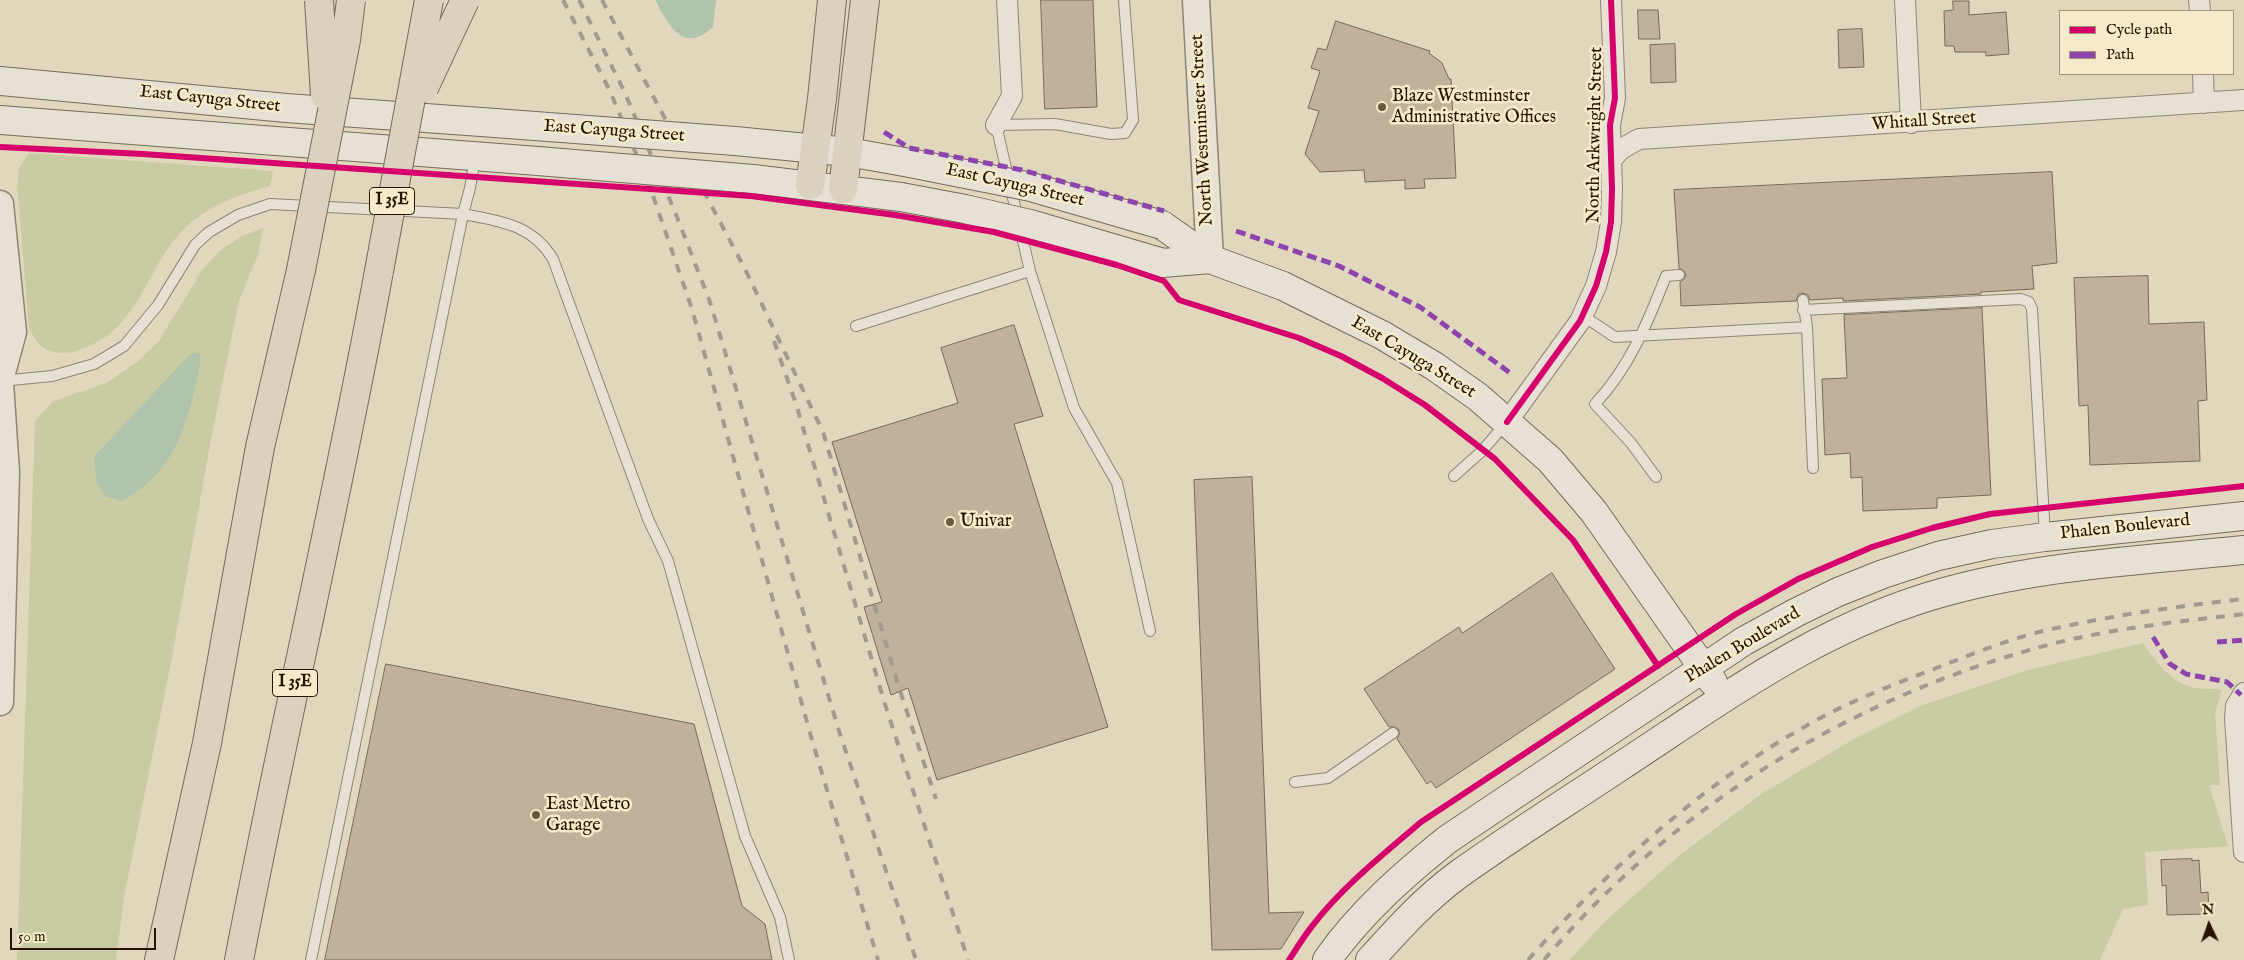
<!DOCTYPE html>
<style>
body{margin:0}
#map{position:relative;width:2244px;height:960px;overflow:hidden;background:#e1d7bc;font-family:"IM FELL English",serif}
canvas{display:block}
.legend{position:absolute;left:2059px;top:10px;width:175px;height:65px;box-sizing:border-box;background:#f5eaca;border:1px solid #a29479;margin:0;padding:6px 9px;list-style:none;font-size:15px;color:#261300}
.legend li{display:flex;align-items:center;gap:10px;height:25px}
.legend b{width:25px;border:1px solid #a29479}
.north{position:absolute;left:2184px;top:900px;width:50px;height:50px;-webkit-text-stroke:4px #f5eaca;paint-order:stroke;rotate:357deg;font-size:14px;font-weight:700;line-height:20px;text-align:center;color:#261300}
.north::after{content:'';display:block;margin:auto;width:18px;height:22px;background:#261300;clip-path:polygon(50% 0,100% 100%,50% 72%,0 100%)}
.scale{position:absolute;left:10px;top:928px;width:146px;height:22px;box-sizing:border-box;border:2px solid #261300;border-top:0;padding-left:6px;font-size:15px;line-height:18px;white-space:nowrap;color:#261300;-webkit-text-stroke:4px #f5eaca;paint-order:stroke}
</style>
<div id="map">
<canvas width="2244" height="960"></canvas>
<ul class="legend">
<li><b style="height:6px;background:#d6006c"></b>Cycle path</li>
<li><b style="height:6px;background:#8e44ad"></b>Path</li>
</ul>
<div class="north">N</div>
<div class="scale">50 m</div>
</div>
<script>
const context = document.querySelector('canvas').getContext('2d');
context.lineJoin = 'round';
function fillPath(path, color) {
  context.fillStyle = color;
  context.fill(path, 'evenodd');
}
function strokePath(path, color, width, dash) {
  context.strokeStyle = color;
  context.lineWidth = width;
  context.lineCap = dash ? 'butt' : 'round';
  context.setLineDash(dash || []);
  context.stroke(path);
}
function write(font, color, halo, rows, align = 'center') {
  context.font = font + ' "IM FELL English",serif';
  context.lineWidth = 5;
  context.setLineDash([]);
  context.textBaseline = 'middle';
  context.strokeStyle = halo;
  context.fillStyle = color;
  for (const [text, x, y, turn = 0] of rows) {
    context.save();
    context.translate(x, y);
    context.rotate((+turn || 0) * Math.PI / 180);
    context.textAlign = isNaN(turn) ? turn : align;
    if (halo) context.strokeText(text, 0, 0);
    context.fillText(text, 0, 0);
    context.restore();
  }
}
fillPath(new Path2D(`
 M29,153L273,171L270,186C237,195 207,206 183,230C147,266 140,326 87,347C78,350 71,353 62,353C43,352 36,343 29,327L17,185L19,168Z
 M263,228L258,255L239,301L211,439L172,657L124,897L116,960H17L35,421L53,401L107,383L137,362L159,341L201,272L219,251L242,236Z
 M2143,643C2156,661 2168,680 2191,687C2201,690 2212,688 2222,690L2215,713L2220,785H2209L2228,846L2145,852L2148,905L2123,909L2100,960H1570L1601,925L1681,854L1761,794L1854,739L1923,705L2028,670Z`), '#c9cba2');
fillPath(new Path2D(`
 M655,0H716L713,27C682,55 669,25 655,0Z
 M199,352L201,359C189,418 179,470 122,501L104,496L96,480L94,457L189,355Z`), '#b0c4ad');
const building = new Path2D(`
 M1041,0H1093L1097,107L1045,109Z
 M1953,1H1969V15L2006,12L2009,54L1986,56V52H1955L1954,46H1945L1944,11L1953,10Z
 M1638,10H1658L1660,39H1639Z
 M1336,21L1430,51L1429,53L1442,63L1449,79H1451L1456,178L1424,179L1425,188L1405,189V180L1365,182L1364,170L1320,172L1305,154L1319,111L1308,108L1320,71L1311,68L1318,48L1326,50Z
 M1862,29L1864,67L1839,68L1838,30Z
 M1675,44L1676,82L1651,83L1650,45Z
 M2052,172L2057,263L2032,266L2034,289L1981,292V294L1843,301V298L1810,300L1808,295L1802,293L1798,295L1796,301L1681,306L1680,282L1683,280L1686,275L1684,271L1679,268L1674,190Z
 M2148,276L2149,324L2204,322L2207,400L2198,401L2200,461L2090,465L2088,405L2079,406L2074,278Z
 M1982,308L1991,495L1937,498V508L1863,511L1862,477L1851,478L1850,453L1825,455L1822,379L1847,378L1844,315Z
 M1014,325L1043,416L1014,424L1108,727L937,780L908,688L891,695L864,607L882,602L832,442L958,403L941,348Z
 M1252,477L1269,913L1304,912L1281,949L1212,950L1194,480Z
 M1552,573L1615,669L1436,788L1431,781L1427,784L1397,739L1399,735V730L1395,727H1389L1364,689L1459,627L1462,633Z
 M386,664L694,724L742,906L765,924L772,960H325Z
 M2192,859V861L2199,860L2201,893L2208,892L2209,911L2204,912V914L2167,915L2166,885L2162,886L2161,860Z`);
fillPath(building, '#c1b09a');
strokePath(building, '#746b5b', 1);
const service = new Path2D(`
 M1030,271L1074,408L1117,483L1150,631
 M1803,300L1807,327L1813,468
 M1803,310L2021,299L2029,302L2032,309L2045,536
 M1583,316L1615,337L1807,327
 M856,326L1030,271L996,125L1055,124L1111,134L1125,133L1133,120L1124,0
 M1,381L52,376L94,364L124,346L158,305L195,245L209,232L238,215L270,204L463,214L470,188L475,158
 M1454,476L1482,451L1506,423
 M1656,477L1631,443L1595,404C1629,368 1648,322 1666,276L1679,275
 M1295,782L1328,778L1393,733
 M311,960L463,214C499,221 532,224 553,259L648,519L668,561L745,836L780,917L789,960`);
const minor = new Path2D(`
 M1905,0L1911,123
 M2199,0L2200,11
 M2203,74L2204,103
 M996,125L1012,96L1007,0
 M1612,159L1621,149L1639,139L2244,100
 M1507,422L1580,321L1596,286L1606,252L1611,222L1612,189L1610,125L1615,98L1611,0
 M2244,693L2236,706L2235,718L2244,852`);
const tertiary = new Path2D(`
 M1196,0L1210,259
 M0,204L13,332L0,380
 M0,383L6,472L0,702`);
const secondary = new Path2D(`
 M0,81L286,108L495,123
 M0,120L538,161
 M735,141L848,152L910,163
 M753,179L901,197
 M1030,224L1163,263L1210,259
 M1162,225L1210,259L1283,286L1382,335L1434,366L1478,397L1550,460L1594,512L1713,682
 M1327,960C1360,913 1403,875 1448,839L1744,641L1795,613L1838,592L1883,574L1938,556L1992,544L2045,537L2244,516
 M1370,960C1398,929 1426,898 1459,874C1512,836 1567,802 1621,766C1728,696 1822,625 1948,591C2044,565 2145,560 2244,550`);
const motorway = new Path2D(`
 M810,185L822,99L832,0
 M843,189L865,0
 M159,960L207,743L260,447L301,270
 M239,960C283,730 337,501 379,271`);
strokePath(service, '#8d8674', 12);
strokePath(minor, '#8d8674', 22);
strokePath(tertiary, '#8d8674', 29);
strokePath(secondary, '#746b5b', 30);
strokePath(motorway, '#746b5b', 30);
strokePath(service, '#e6e1d4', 10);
strokePath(minor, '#e6e1d4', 20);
strokePath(tertiary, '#e6e1d4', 26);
strokePath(secondary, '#e6e1d4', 28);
strokePath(motorway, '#dad2bf', 28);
strokePath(new Path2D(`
 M563,0L610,91L651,190L692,309L812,740L878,960
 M579,0L625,93L677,217L710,302L839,731L916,960
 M602,0L745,269L823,432L900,691L936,799
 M774,341L796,404L884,701L968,960
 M1528,960C1613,864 1710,777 1824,716C1859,698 1897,683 1934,669C1972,654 2011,638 2052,629C2115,615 2179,606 2244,599
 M1544,960C1671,809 1847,700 2037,648C2104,629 2175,622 2244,614`), '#a09b8e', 4, [9, 9]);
const secondaryBridge = new Path2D(`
 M495,123L735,141
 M538,161L753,179
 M910,163L1031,187L1162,225
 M901,197L965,209L1030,224`);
const motorwayBridge = new Path2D(`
 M319,0L325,95
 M424,88L465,0
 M301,270L346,40L351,0
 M379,271L429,0`);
strokePath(secondaryBridge, '#746b5b', 30, []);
strokePath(motorwayBridge, '#746b5b', 30, []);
strokePath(secondaryBridge, '#e6e1d4', 28);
strokePath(motorwayBridge, '#dad2bf', 28);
strokePath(new Path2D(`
 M884,132L909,148L1022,170L1164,211
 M1236,231L1339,266L1420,307L1513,375
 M2153,637L2170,664L2186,674L2227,682L2241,695
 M2217,642L2244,640`), '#8e44ad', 5, [10, 5]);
strokePath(new Path2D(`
 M0,147L143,154L751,196L895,215L994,232L1117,265L1164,281L1179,300L1299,338L1341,356L1382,378L1425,405L1495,459L1573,540L1658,666
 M1507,422L1580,321L1596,286L1606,252L1611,222L1612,189L1610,125L1615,98L1611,0
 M1289,960C1297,948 1304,936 1313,925C1343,886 1384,854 1421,822L1736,614L1798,579L1872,547L1932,528L1990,514L2244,486`), '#d6006c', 6);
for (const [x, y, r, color] of [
 [1382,107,5,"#675842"],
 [950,522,5,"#675842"],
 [536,815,5,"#675842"]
]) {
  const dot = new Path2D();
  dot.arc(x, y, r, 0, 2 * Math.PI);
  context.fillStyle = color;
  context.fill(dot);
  strokePath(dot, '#f5eaca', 2);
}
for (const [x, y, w] of [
 [392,201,45],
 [295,683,45]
]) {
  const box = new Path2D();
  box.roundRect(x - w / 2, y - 13.5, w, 27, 4);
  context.fillStyle = '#f5eaca';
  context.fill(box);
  strokePath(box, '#261300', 1);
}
write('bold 16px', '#261300', null, [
 ["I 35E",392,201],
 ["I 35E",295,683]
]);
write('18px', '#261300', '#f5eaca', [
 ["Blaze Westminster",1392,97],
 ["Administrative Offices",1392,118],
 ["Univar",960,522],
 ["East Metro",546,805],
 ["Garage",546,826]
], 'left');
write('18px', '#261300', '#f5eaca', [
 ["East Cayuga Street",210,100,6],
 ["Whitall Street",1924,122,-4],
 ["North Westminster Street",1203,130,-93],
 ["East Cayuga Street",614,132,4],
 ["North Arkwright Street",1596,135,-89],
 ["East Cayuga Street",1015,186,13],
 ["East Cayuga Street",1413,358,31],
 ["Phalen Boulevard",2125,528,-6],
 ["Phalen Boulevard",1743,646,-31]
]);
</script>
